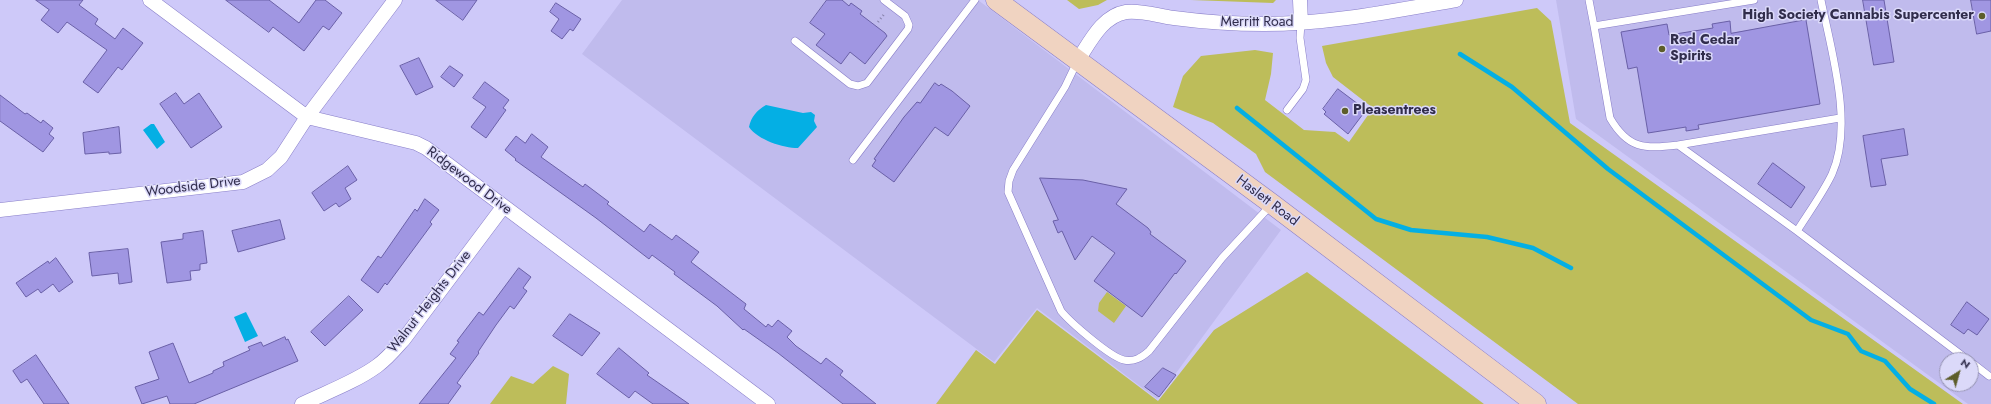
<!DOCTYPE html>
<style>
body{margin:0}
#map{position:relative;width:1991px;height:404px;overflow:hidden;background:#cec9f9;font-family:Jost,sans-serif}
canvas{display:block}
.north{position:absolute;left:1939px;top:352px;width:40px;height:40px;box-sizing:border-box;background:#dbd9f9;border:1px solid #9794b4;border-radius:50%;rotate:37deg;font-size:11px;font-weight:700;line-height:16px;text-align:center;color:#312d4c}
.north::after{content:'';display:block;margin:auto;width:14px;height:18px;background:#5d5d2a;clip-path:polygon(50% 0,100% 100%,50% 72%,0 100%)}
</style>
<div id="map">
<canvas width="1991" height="404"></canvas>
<div class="north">N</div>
</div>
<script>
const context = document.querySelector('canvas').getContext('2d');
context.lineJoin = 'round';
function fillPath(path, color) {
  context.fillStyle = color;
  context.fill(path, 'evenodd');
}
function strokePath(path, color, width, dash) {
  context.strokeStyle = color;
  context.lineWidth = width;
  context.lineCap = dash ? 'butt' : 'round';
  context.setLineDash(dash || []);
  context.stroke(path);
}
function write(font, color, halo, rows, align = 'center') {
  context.font = font + ' Jost,sans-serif';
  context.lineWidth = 3;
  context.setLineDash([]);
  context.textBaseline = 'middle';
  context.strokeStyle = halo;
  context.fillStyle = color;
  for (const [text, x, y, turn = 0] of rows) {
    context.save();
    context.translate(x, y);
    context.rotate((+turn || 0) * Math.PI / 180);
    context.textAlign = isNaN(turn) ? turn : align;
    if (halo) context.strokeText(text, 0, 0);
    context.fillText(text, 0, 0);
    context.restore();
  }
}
fillPath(new Path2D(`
 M622,0H978L1281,230L1157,399L1037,308L994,362L582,54Z
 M1556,0H1991V404H1968L1576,119ZM1947,360H1971V384H1947Z`), '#c0bbed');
fillPath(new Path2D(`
 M1067,0H1107L1098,5L1079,9Z
 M1191,0H1276L1273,3Z
 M1537,8L1551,21L1570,123L1963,404H1578L1265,172L1256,154L1213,123L1173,107L1183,76L1201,56L1255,50L1273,53L1271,74L1265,100L1304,130L1335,132L1349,142L1373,108L1333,77L1326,63L1322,46Z
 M1307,272L1484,404H936L976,350L995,364L1037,310L1158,401L1214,330Z
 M1107,292L1126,306L1114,323L1098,311L1099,303Z
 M553,366L569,374L566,404H490L511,376L533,384Z`), '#bdbd5a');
fillPath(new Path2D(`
 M766,105L803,113L811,112L815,115L814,121L817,127L798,148C783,148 758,140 749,127C751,117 757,110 766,105Z
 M151,124H154L165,142L157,149L143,130Z
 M246,312L258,336L245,342L234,317Z`), '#04afe4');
strokePath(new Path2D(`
 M1460,54L1512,87L1608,169L1811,320L1848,334L1861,351L1885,361L1910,389L1934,404
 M1237,108L1376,219L1411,230L1487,237L1533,248L1571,268`), '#04afe4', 4.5);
const building = new Path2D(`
 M36,0H83L79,5L98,19L95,24L115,39L123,28L143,43L122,70L118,67L98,93L83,82L107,50L67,22L58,33L41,20L49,10Z
 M226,0H269L299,23L316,0H325L342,13L329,30L323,26L304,51L273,27L269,32Z
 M436,0H477L463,20Z
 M827,0H842L849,6L851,3L862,11L860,14L885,33L887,36L865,64L850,52L841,64L816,45L825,34L810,23Z
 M1863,0H1884L1894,62L1874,65Z
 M1971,0H1991V31L1977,34Z
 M556,3L581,19L573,31L570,29L562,39L551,31L559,19L550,12Z
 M1806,20L1820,104L1698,125L1699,129L1686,131V127L1648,133L1637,67L1628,69L1621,32L1667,24L1669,35L1713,28L1712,24L1730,21L1731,33Z
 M419,58L433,87L416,95L400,66Z
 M450,66L463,75L454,87L441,77Z
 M485,82L509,100L503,108L506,110L486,138L471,127L486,107L473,98Z
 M935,83L939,86L941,84L952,91L970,106L948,136L935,127L894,182L872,166L876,160L874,159L904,117L917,102L920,103Z
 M1338,89L1366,110L1348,134L1324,114L1326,112L1323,109Z
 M176,93L184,104L199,93L222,127L191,148L160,104Z
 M0,95L25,114L27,113L41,123L43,120L53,128L49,134L54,138L43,152L0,121Z
 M119,127L121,153L109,154V152L85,154L83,133Z
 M1904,129L1908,155L1881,159L1886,185L1871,187L1863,136Z
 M532,134L548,147L541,157L583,187L585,184L609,202L607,204L644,232L650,224L672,240L676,235L699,252L691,262L746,304L744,309L766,327L768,324L772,327L778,320L792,331L787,337L796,346L821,364L826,358L843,371L840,375L876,404H843L778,353L744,329L743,330L717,306L674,274L675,272L652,255L649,259L596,218L515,160L516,159L505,150L516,136L525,143Z
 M1773,163L1805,187L1791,208L1758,184Z
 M348,166L357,180L345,188L351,199L339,207L336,203L324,211L312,193Z
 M1040,178L1083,180L1127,189L1116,204L1148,228L1151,232L1150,234L1186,261L1176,274L1175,273L1142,317L1094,281L1115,253L1092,236L1075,260L1062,231L1058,233L1053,221L1058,220Z
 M425,199L439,210L430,222L432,224L418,243L387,285L385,283L378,293L361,280L378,256L381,258L415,209L417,211Z
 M280,220L285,239L238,252L232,231Z
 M203,231L207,263L200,264V270L190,271L191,280L167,283L161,242L183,239V234Z
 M128,249L132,282L119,284L118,273L92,276L89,253Z
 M56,258L73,282L59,292L53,284L41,293L38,289L26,297L16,283L48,261L49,263Z
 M519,268L531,277L523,288L527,291L514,309L510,306L496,325L478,352L479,353L457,383L461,386L448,404H419L456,358L450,354L459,342L457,341L479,312L483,315Z
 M349,296L363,310L325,346L311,332Z
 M1967,302L1989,319L1977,335L1968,329L1964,334L1951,325Z
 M570,314L600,333L582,356L553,336Z
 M285,337L286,340L288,339L298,361L194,404H170L167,396L142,404L135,387L159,379L149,352L173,343L189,383L213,373V371L224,366L223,362L250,350L248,347L261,342L263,346Z
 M619,348L649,373L647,375L689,404H653L635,391L629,398L597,374Z
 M36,355L69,404H44L27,379L21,383L13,371Z
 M1163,368L1176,375L1159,397L1145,387Z`);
fillPath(building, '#a096e2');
strokePath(building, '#6a60a7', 1);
const lane = new Path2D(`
 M1589,0L1594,26L1754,0
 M1594,26L1610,118C1628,149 1644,149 1678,145L1797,231C1809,212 1823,193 1832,174C1854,125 1831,50 1821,0
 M795,41L850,84L858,86L867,83L908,29L909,25L905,16L884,0
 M1077,62L1065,87L1013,170L1009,181L1008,192L1061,311C1070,322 1110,357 1124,360C1134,362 1141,358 1149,351L1222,258L1271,205
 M1287,110L1303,89L1306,80L1300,38L1301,23
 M1678,145L1840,118
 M853,160L975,0
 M1797,231L1968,360
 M1971,362L1989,376`);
const street = new Path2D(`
 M150,0L307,117L416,143L426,148L768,404
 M1300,0L1301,23
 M1078,60C1090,42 1102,16 1126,12C1142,10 1158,16 1174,18C1204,22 1234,24 1264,24C1329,24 1393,11 1456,0
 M0,210L243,182L267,170L281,157L307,117L395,0
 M302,404C327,392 355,382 377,366C388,358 396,348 404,339L503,207`);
const secondary = new Path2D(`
 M996,0L1272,204L1536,404`);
strokePath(lane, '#887ec8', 8);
strokePath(street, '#887ec8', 15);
strokePath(secondary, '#887ec8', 21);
strokePath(new Path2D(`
 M878,22L885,13`), '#8581a9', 2.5, [1, 3]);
strokePath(lane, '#fff', 7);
strokePath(street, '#fff', 14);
strokePath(secondary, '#f0d3c1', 20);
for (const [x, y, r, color] of [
 [1982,16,4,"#5d5d2a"],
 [1662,49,4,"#5d5d2a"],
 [1345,111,4,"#5d5d2a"]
]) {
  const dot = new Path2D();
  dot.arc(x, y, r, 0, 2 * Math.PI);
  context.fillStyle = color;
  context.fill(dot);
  strokePath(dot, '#dbd9f9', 1.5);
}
write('bold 14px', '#312d4c', '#dbd9f9', [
 ["High Society Cannabis Supercenter",1974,16,"right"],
 ["Red Cedar",1670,41],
 ["Spirits",1670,57],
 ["Pleasentrees",1353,111]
], 'left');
write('14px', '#312d4c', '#dbd9f9', [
 ["Merritt Road",1257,23],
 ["Ridgewood Drive",469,181,37],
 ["Woodside Drive",193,187,-7],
 ["Haslett Road",1267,201,37],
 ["Walnut Heights Drive",430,302,-52]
]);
</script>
